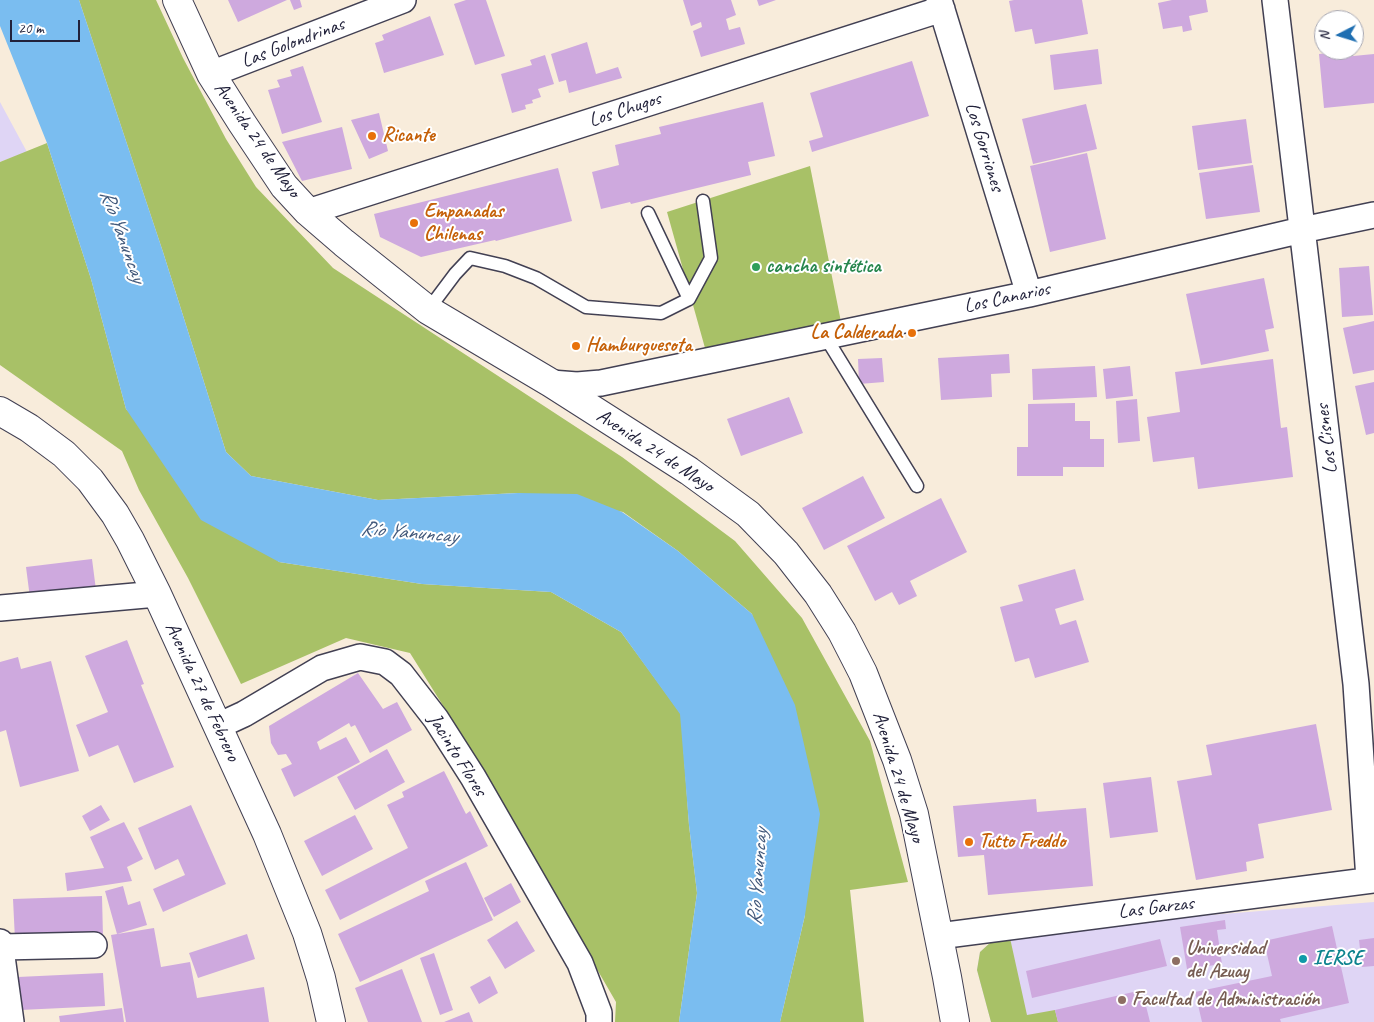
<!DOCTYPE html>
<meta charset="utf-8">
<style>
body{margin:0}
#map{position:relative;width:1374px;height:1022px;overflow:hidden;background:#f8ecdb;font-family:Caveat,sans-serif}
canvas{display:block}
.north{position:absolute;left:1314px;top:10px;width:50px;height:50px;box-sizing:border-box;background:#fff;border:1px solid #a7a7b1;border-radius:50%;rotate:265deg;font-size:14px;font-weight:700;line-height:20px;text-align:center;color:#22223b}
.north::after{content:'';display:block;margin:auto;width:18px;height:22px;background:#1f6fb2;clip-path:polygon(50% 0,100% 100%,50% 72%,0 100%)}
.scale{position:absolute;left:10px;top:20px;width:70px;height:22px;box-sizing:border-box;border:2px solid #22223b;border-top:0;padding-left:6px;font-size:15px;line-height:18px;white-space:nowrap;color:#22223b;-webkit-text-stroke:4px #fff;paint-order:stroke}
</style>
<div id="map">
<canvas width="1374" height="1022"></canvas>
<div class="north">N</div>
<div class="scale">20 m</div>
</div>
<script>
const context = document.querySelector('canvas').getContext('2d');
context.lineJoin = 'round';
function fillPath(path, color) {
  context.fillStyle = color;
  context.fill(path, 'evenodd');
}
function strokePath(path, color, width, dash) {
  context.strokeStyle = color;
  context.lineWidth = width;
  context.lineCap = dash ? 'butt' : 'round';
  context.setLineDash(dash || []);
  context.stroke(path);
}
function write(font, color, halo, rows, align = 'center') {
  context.font = font + ' Caveat,sans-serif';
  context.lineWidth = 4;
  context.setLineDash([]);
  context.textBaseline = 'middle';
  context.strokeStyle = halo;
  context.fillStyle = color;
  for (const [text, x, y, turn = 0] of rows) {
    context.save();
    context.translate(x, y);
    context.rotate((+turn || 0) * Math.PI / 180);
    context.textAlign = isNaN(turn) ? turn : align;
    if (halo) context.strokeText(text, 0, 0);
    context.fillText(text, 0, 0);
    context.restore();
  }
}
fillPath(new Path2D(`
 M0,102L27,152L0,162Z
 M1374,902V1022H991L977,970L980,952L991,942L1010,938L1172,918Z`), '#dfd5f5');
fillPath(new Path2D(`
 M79,0H156L183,58L226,139L256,187L333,268L622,457L735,541L802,618L870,741L908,882L850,890L864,1022H780L805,915L752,614L678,551L623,512L518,493L378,500L251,476L226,452L163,252Z
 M47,143L91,279L126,409L279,562L422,584L551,592L621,632L681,714L689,825L697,893L679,1022H615L616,1002L540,871L489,779L410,653L346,638L241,684L188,578L139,490L122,451L0,365V162Z
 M810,166L841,322L705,348L667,212Z
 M1010,938L1027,1015L1055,1010L1058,1022H991L977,970L980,952L991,942Z`), '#a8c167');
fillPath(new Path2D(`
 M0,0H79L163,252L226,452L251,476L378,500L518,493L577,494L622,512L678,551L752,614L795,705L820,814L805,915L780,1022H679L697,893L689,825L680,714L621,632L551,592L422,584L279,562L201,520L126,409L91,279L47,143L0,26Z`), '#7abdf0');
fillPath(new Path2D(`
 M228,0H287L238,22Z
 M290,0H300L302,7L294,10Z
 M466,0H486L505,56L475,65L454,4Z
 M683,0H731L736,15L726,19L729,30L740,27L745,44L701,57L693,31L702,27L701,22L691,26Z
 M757,0H776L759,6Z
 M1014,0H1082L1088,34L1035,44L1032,29L1015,32L1009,1Z
 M1172,0H1206L1208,12L1189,16L1192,30L1183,32L1182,26L1163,29L1158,3Z
 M430,16L444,55L384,73L375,43L384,40L382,35Z
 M587,42L596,74L618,67L622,78L569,93L566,80L559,82L551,54Z
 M1098,49L1102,84L1054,90L1050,55Z
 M1343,52V57L1374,54V103L1324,108L1319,54Z
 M545,55L554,84L538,89L541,97L532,100L533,103L525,105L526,109L512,113L501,74L532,65L530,60Z
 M912,61L929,116L812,152L809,141L823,137L810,93Z
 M303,66L322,122L282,134L268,90L280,87L277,80L292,76L290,70Z
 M763,102L775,156L748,162L751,175L631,204L630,202L601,209L592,172L619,165L615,145L661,134L659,127Z
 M1086,104L1097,149L1033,164L1022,119Z
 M379,113L388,151L369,159L351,120Z
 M1246,119L1252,163L1198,170L1192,126Z
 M342,127L352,169L302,181L282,142Z
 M1087,153L1106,239L1050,252L1030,166Z
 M1253,165L1260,212L1206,219L1199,173Z
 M558,168L572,221L496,241L495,240L421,257L380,237L374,214Z
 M1369,266L1373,315L1342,317L1339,268Z
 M1264,278L1274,328L1265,330L1269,351L1201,365L1186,294Z
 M1374,321V370L1353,374L1343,328Z
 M1009,354L1010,373L991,374L992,397L941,400L938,358Z
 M882,358L884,382L859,384L858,359Z
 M1273,359L1281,428L1287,427L1293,477L1198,489L1194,457L1153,462L1147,417L1180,412L1175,372Z
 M1095,366L1097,397L1033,400L1032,369Z
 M1130,366L1133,396L1106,399L1103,369Z
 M1374,382V433L1366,435L1355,386Z
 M789,397L803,433L741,456L727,419Z
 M1137,399L1140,441L1118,443L1116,401Z
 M1075,403V421H1090V439H1104V467H1063V476H1017V447H1028V404Z
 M863,476L885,518L824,550L802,508Z
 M941,498L967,552L910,581L917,596L899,605L892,592L875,601L847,546Z
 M92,559L96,590L30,598L26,567Z
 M1075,569L1084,600L1055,609L1060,625L1076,620L1089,662L1035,678L1029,658L1015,662L1000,607L1023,601L1018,585Z
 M127,640L144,684L141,685L174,767L134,783L118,745L89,757L76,725L108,712L85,656Z
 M18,657L21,669L51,661L79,771L20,787L6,730L0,732V662Z
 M358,673L383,709L397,702L412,730L370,753L355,725L351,727L349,723L317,742L320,750L346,737L360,762L294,797L281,769L292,764L286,754L278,755L271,743L269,726Z
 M1316,724L1332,810L1258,824L1264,858L1246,862L1247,871L1196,880L1177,781L1212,775L1206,745Z
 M387,749L405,782L355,810L337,777Z
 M444,771L466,814L470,811L488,846L340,920L325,890L408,848L387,805L404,797L402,792Z
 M1151,777L1158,832L1110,838L1103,783Z
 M1036,799L1037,812L1086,808L1093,886L988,895L984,855L958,857L953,806Z
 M101,805L110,820L90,831L82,816Z
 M191,805L226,884L163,912L153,889L185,875L178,859L155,870L138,828Z
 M355,815L373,849L322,876L304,841Z
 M124,822L143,859L127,867L132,881L67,891L65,873L104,868L90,837Z
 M466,862L493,920L360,982L338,934L429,891L425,881Z
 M511,883L521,902L494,917L484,898Z
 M123,886L128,905L140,901L147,925L117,934L105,891Z
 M102,896L103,937L15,940L13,899Z
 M1225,920L1226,929L1217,930L1222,964L1187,969L1180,927Z
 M517,921L535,951L505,969L487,940Z
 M1332,926L1349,1003L1280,1019L1281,1022H1202L1195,992L1272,976L1264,941Z
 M154,928L161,967L190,962L197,998L264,987L269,1022H126L111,935Z
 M247,934L255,959L198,978L189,953Z
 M1374,938V966L1362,967L1359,940Z
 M1160,939L1167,966L1032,998L1026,971Z
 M434,953L453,1010L440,1015L420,958Z
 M402,969L422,1022H368L355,988Z
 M103,973L105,1006L20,1010L18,977Z
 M490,976L498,993L479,1004L470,987Z
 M1142,990L1150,1022H1058L1055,1010Z
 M122,1008L124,1022H60L59,1016Z
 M469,1012L473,1022H444Z`), '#cea9de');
const service = new Path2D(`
 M648,213L689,299
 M428,310L455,274L470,258L505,266L536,278L586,307L661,313L689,299L711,258L703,201
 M825,336L917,486`);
const minor = new Path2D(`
 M939,0L1029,294
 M1275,0L1356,684L1369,880
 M211,74L403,0
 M308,212L942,9
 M551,383L577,385L601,383L1029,294L1302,230L1374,215
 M0,608L157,594
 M218,726L244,714L322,668L360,657L385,662L401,674L436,719L473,777L580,963L599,1013V1022
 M939,936L1374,880
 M0,942L11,1022
 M1,947L94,945`);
const tertiary = new Path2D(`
 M0,411L29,428L64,454L90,480L115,514L130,540L157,594L267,834L307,933L321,978L331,1022`);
const secondary = new Path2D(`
 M177,0L211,74L242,123L284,186L308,212L344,243L428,310L551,383L689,471L748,514L786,553L818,594L842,632L863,673L897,760L914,814L947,977L955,1022`);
strokePath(service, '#424053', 15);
strokePath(minor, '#424053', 28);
strokePath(tertiary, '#424053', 30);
strokePath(secondary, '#424053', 30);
strokePath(service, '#fff', 12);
strokePath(minor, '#fff', 25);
strokePath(tertiary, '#fff', 28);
strokePath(secondary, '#fff', 28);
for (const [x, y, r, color] of [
 [372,136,5,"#e8710a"],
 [414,223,5,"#e8710a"],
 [756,267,5,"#2e9e5b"],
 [912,333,5,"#e8710a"],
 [576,346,5,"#e8710a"],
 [969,842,5,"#e8710a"],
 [1303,959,5,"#0f9aa8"],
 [1176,961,5,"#8d6e63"],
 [1122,1000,5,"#8d6e63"]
]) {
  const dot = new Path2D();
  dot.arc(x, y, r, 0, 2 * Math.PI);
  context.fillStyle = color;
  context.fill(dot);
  strokePath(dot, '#fff', 2);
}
write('20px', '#22223b', '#fff', [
 ["Las Golondrinas",293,43,-21],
 ["Los Chugos",625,110,-18],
 ["Avenida 24 de Mayo",257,140,55],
 ["Los Gorriones",984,147,73],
 ["Los Canarios",1007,298,-12],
 ["Los Cisnes",1327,439,-97],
 ["Avenida 24 de Mayo",655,451,33],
 ["Avenida 27 de Febrero",202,692,65],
 ["Jacinto Flores",457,755,58],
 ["Avenida 24 de Mayo",898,777,73],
 ["Las Garzas",1156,908,-7]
]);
write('bold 20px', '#c56008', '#fff', [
 ["Ricante",382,136],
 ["Empanadas",424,212],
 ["Chilenas",424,235],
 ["La Calderada",902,333,"right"],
 ["Hamburguesota",586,346],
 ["Tutto Freddo",979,842]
], 'left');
write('bold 20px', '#27864d', '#fff', [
 ["cancha sintética",766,267]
], 'left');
write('bold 20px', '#785e54', '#fff', [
 ["Universidad",1186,949],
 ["del Azuay",1186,972],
 ["Facultad de Administración",1132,1000]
], 'left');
write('bold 20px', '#0d838f', '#fff', [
 ["IERSE",1313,959]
], 'left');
write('italic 21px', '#41587a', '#fff', [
 ["Río Yanuncay",122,236,70],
 ["Río Yanuncay",409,533,5],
 ["Río Yanuncay",758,877,-86]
]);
</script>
